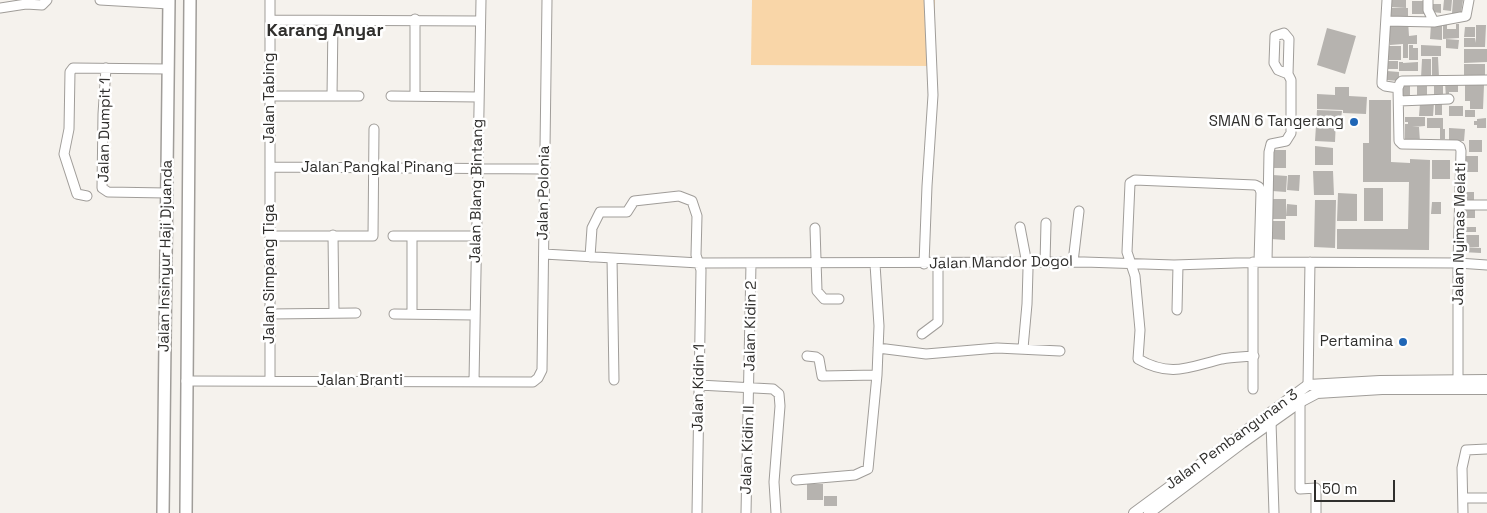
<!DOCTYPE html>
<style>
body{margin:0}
#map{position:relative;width:1487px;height:513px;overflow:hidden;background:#f5f2ed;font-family:"Space Grotesk",sans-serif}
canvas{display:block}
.scale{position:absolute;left:1314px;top:480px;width:81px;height:22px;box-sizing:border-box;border:2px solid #302f2d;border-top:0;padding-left:6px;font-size:15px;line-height:18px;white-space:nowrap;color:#302f2d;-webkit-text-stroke:4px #fff;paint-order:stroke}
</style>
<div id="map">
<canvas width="1487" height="513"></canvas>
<div class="scale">50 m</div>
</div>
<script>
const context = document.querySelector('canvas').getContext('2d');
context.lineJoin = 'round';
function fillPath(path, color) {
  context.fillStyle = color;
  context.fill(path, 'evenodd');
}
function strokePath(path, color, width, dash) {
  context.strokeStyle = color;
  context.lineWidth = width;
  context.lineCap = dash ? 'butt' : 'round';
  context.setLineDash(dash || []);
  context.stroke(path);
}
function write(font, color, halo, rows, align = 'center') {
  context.font = font + ' "Space Grotesk",sans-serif';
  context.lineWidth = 5;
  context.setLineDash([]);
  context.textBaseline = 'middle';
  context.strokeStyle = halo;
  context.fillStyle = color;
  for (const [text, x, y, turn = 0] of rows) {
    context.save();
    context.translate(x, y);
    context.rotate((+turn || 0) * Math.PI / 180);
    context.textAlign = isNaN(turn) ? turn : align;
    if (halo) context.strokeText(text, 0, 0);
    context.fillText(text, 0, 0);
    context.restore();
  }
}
fillPath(new Path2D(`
 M752,0H935L932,66L751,65Z`), '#f9d6a8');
fillPath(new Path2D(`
 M1390,0H1406V8L1389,7Z
 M1444,0H1452L1451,11L1443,10Z
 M1453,0H1463L1461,14L1452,13Z
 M1412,1H1425V14H1412Z
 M1432,4H1441V13L1432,12Z
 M1391,8H1408V20H1391Z
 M1408,21L1409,36L1417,35V44H1408V58H1403V44L1390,45V22Z
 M1431,24H1442V40L1430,39Z
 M1456,24H1459V38L1443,39V25H1447V29H1456Z
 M1476,25H1486L1485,47H1464V38H1475L1476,43Z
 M1465,27H1475V37H1464Z
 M1327,28L1356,36L1345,74L1317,65Z
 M1446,39L1459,40L1458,49L1446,48Z
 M1409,45H1413V48H1418V60H1409Z
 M1421,45L1441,46V56H1421Z
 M1385,46H1401V60H1386Z
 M1464,49H1487V62L1464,63Z
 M1432,57H1438L1439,77L1432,78Z
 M1422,59H1431V78H1421Z
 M1386,61H1398V69H1386Z
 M1399,62H1403V63L1418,62V71H1399Z
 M1464,64H1485V78H1464Z
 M1387,71L1399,72V81L1386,80Z
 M1445,82H1458V92H1449V98H1446Z
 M1434,83H1443V98H1434Z
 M1402,84H1410V98H1402Z
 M1417,84H1427V100H1417Z
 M1465,85H1484L1483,109H1470V101H1465Z
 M1335,87H1349V96L1367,97L1366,114L1343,113V110L1317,109V94L1335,95Z
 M1369,100H1391V162L1410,163V159L1430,160L1429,250L1337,249V229H1408L1409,182H1363V143H1369Z
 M1420,103H1434L1433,116H1419Z
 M1435,103H1442V115H1435Z
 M1449,106H1463V116H1449Z
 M1317,110L1342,111L1341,119H1336L1335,142L1315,141Z
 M1465,110H1475V117H1465Z
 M1405,117H1425V126L1412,127H1419L1420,142L1405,143V124H1408V122H1405Z
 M1427,118H1443V129H1445V139H1440V128H1427Z
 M1486,118V128H1477V125H1474V121H1477V119Z
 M1449,128L1465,129L1464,141H1449Z
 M1469,140H1482V152H1469Z
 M1315,146L1333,148V165H1315Z
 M1272,150H1286V168H1272Z
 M1464,156H1478V172H1463Z
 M1432,160H1450V179H1432Z
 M1313,171H1333L1334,195H1314Z
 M1273,175L1287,176L1286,192L1272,191Z
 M1288,175H1300L1299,191L1287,190Z
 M1364,188H1383V221H1364Z
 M1462,192H1474V205H1462Z
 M1338,193L1357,194V221H1337Z
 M1272,199H1286V219H1272Z
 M1315,200H1336L1335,248L1314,247Z
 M1432,202H1441V214H1431Z
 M1287,204L1297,205V216H1286Z
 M1462,208H1475V218H1462Z
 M1272,221H1285V240L1271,239Z
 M1463,227H1476V232H1463Z
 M1463,235H1479V247H1463Z
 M1462,247L1481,248V253L1462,252Z
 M807,484H823V500H807Z
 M824,496H837V506H824Z`), '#b6b3af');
const minor = new Path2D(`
 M100,0L169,4
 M1387,0L1382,81V84L1385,86L1398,88L1399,141L1402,144L1457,145L1460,147L1461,151L1458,263V386
 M1428,0V10L1434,22
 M0,8L26,4L42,5L47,0
 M270,20L480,21
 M1386,21L1434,22L1466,16L1469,0
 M106,68L103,114L102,188L108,192L166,193
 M1398,88L1400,83L1402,81L1487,80
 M415,95V19
 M270,96H359
 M332,96L333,21
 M391,96L479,97
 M1399,101L1449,99
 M270,167L544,169
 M87,196L77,194L64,154L69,129L70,72L73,68L168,69
 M1460,205H1487
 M1020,227L1028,269L1027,304L1023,348
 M815,228L817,291L824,299H839
 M333,235L334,313
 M270,236H373L374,129
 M393,236H477
 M412,236V314
 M544,254L699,263L1084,262L1174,265L1267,262L1458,263L1487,265
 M590,257L592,228L600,212H627L634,201L679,196L692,201L697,216L696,255L701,270L697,513
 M612,258L614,380
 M1073,262L1079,211
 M1253,262V389
 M1267,262L1269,152L1271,144L1286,141L1291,133V80L1288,74L1289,39L1284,33L1275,36L1274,63L1278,70L1288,74
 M1045,263L1046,223
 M924,264L927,186L933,95L929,0
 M1177,310L1178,265
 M270,314L356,313
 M394,314L475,315
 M922,334L938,322V264
 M878,348L926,354L997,348L1060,351
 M807,356L816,357L819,359L822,376L877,375
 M1254,356C1243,357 1232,357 1222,359C1189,367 1171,378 1138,359L1140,330L1135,276L1127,252L1130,183L1135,180L1255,185L1259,187L1261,192L1259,262
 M270,380V0
 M186,381L533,382L538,378L542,370L547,0
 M474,381L481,0
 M699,385L773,389L779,394L780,406L774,482L776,513
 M1308,385L1310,262
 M1300,402V489L1316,488V513
 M1271,422L1274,513
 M796,480L855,475L868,469L877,375L879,326L875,264
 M1463,498H1487
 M746,513L751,263
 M1463,513L1462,468L1466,450L1487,449`);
const tertiary = new Path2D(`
 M1134,513L1308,385L1380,381L1487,380
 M1149,513L1242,443L1300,402L1317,393L1382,389H1487`);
const secondary = new Path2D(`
 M163,513L169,0
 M186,513L190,0`);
strokePath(minor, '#a09d99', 11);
strokePath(tertiary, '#a09d99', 12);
strokePath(secondary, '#a09d99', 14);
strokePath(minor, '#fff', 9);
strokePath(tertiary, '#fff', 10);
strokePath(secondary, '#fff', 11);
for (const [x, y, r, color] of [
 [1354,122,5,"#1f66b6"],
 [1403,342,5,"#1f66b6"]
]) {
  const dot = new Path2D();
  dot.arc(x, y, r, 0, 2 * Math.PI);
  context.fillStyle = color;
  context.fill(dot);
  strokePath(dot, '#fff', 2);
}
write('15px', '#302f2d', '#fff', [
 ["Jalan Tabing",270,98,-90],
 ["Jalan Dumpit 1",105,130,-89],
 ["Jalan Pangkal Pinang",377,168],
 ["Jalan Blang Bintang",477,191,-89],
 ["Jalan Polonia",544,193,-89],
 ["Jalan Nyimas Melati",1460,234,-89],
 ["Jalan Insinyur Haji Djuanda",166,256,-89],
 ["Jalan Mandor Dogol",1001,263,-1],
 ["Jalan Simpang Tiga",270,274,-90],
 ["Jalan Kidin 2",751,326,-89],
 ["Jalan Branti",360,381],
 ["Jalan Kidin 1",699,388,-89],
 ["Jalan Pembangunan 3",1232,440,-36],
 ["Jalan Kidin II",748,450,-88]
]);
write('15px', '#302f2d', '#fff', [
 ["SMAN 6 Tangerang",1344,122],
 ["Pertamina",1393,342]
], 'right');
write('bold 18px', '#302f2d', '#fff', [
 ["Karang Anyar",325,31]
]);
</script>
